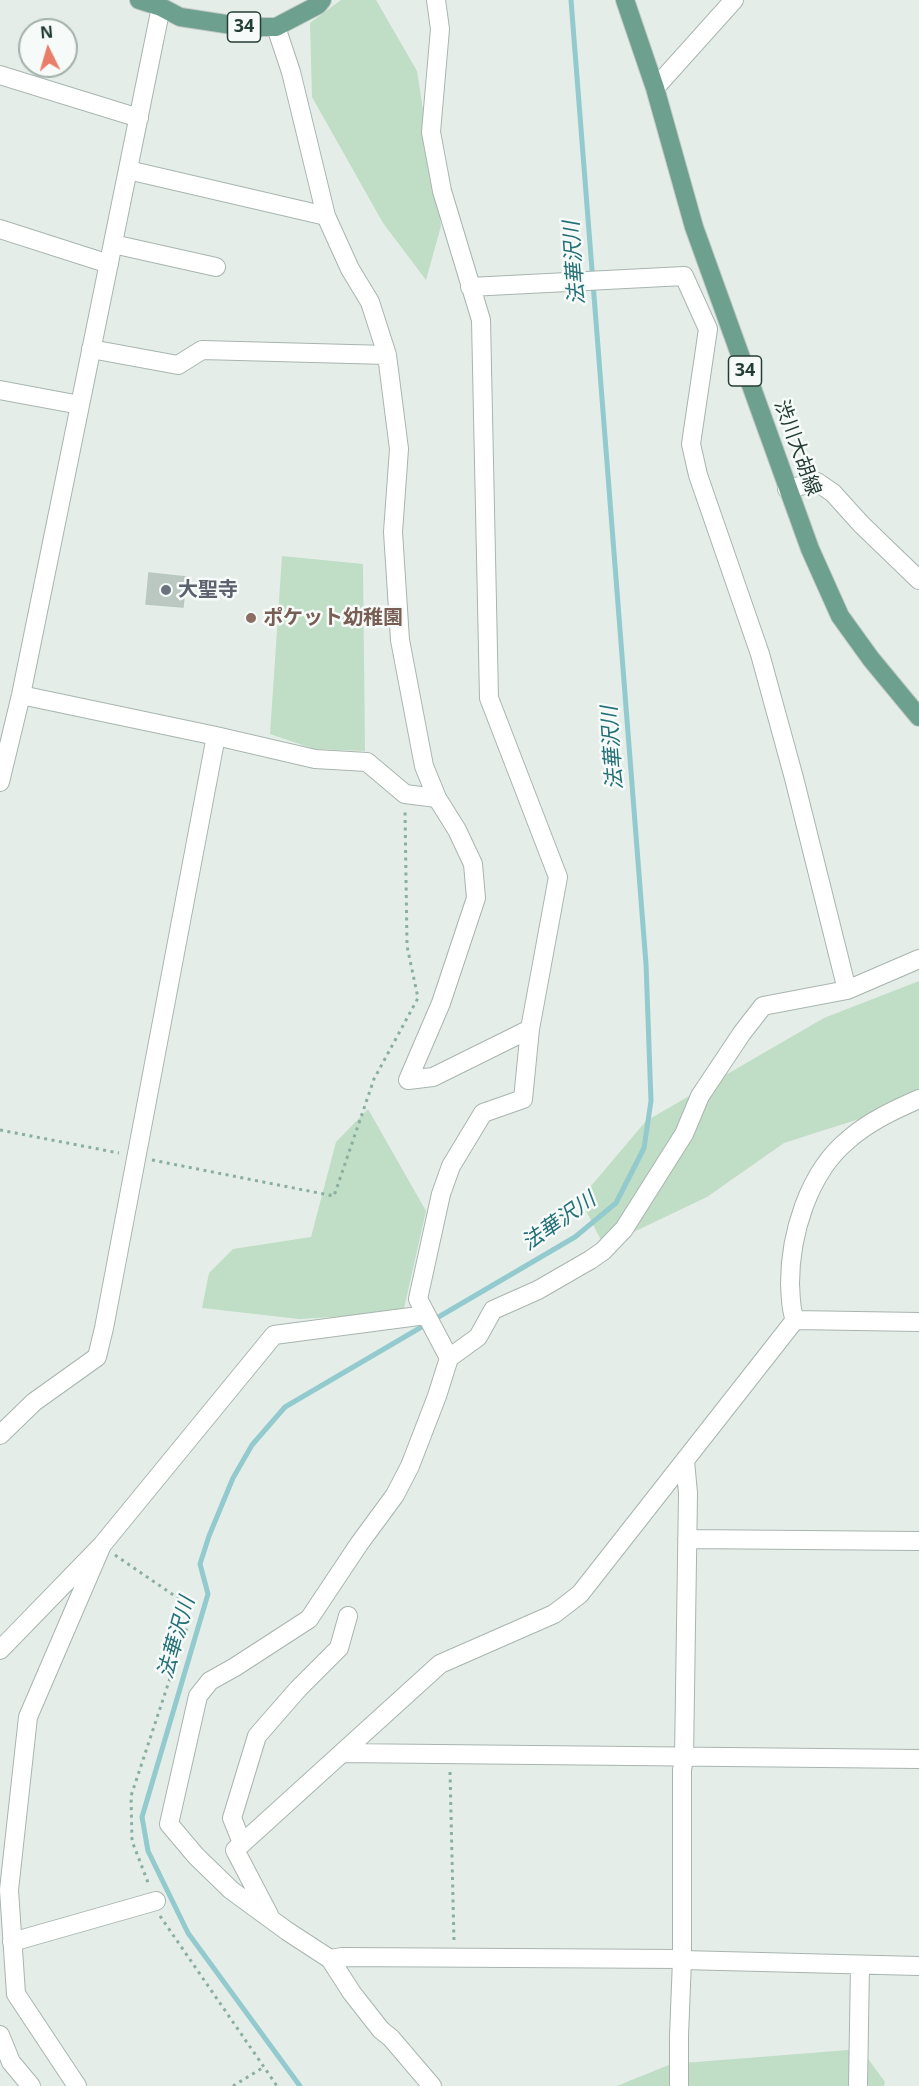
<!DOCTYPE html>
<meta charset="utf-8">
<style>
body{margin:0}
#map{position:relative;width:919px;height:2086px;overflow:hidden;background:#e5ede9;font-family:"Open Sans",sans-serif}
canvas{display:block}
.north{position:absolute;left:18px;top:18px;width:60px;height:60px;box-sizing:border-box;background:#f6faf8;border:2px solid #a2afaa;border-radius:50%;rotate:355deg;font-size:16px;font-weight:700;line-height:24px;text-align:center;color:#253e35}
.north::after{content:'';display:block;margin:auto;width:21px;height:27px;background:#e87d69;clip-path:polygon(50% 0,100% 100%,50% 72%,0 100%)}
</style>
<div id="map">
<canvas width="919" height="2086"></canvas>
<div class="north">N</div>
</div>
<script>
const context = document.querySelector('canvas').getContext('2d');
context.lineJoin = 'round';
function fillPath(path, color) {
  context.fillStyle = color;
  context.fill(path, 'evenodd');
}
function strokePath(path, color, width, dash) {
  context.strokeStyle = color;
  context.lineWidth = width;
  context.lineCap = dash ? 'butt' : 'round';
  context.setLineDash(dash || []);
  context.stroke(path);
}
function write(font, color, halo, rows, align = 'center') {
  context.font = font + ' "Open Sans","Noto Sans JP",sans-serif';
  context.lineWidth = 5;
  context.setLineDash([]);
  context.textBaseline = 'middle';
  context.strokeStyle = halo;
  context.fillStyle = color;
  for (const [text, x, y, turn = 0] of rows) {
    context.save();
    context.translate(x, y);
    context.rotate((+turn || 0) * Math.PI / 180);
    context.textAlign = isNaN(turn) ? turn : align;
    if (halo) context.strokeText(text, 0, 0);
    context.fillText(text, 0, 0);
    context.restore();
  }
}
fillPath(new Path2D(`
 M341,0H376L417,71L441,226L426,280L383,223L312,97L310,23Z
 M282,556L363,564L365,751L314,749L270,734Z
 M919,981V1105L859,1119L784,1143L707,1197L604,1246L580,1199L646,1121L824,1018Z
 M368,1109L426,1211L403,1313L299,1319L202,1308L209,1273L233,1249L311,1237L336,1142Z
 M861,2049L885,2082L884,2086H617L671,2064Z`), '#c0ddc5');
strokePath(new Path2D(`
 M300,2086L188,1933L148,1851L142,1817L208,1594L200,1564L209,1536L233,1478L252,1445L285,1407L575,1237L616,1203L644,1148L651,1101L646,964L571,0`), '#92cace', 5);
const building = new Path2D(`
 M149,573L186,577L183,607L146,604Z`);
fillPath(building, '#bbc8c2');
strokePath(building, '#b8c7bf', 1.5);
const minor = new Path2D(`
 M436,0L440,29L431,132L442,191L481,320L489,698L558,877L530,1029L523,1099L483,1113L451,1166L441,1194L418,1299L449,1358
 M276,27L291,72L326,216L350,269L370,302L387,355L399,449L393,532L400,640L424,766L437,798L457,830L473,864L476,898L441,1003L408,1080L433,1077L530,1029
 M0,75L139,118
 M655,88L734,0
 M128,170L326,216
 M0,229L109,264
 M113,244L216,267
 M470,287L684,276L708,329L691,444L698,475L760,654L794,778L847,990
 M91,349L178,365L202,350L387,355
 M0,390L80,405
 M787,489L817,482L833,493L861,524L919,580
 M21,695L216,736L315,759L367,762L405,794L437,798
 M0,782L21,695L161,7
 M795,1320C790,1308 791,1297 790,1284C790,1235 808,1173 848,1140C868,1122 894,1110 919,1099
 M795,1320L919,1322
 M0,1435L34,1402L97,1357L104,1328L216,736
 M687,1539L919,1541
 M0,1650L102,1545L274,1335L426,1315
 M342,1753L919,1759
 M242,1843L232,1818L257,1736L298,1689L339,1648L348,1616
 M269,1915L235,1850L440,1664L554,1614L580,1594L795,1320
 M12,1942L156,1901
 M330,1959L342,1957L682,1959
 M682,1960L919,1966
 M0,2035L11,2062L31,2086
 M77,2086L16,1994L9,1890L28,1717L102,1545
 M432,2086L391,2038L381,2030L352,1993L330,1959L287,1931L231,1890L196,1856L169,1824L198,1696L210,1681L235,1667L309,1619L359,1544L395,1495L410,1466L437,1396L449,1358L478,1337L493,1310L538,1290L590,1260L603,1251L624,1229L684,1134L700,1096L742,1033L763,1006L847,990L919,959
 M679,2086V2036L682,1960V1770L684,1758L688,1493L685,1461
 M858,2086L860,1965`);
const major = new Path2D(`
 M139,0L161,7L180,17L245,27H276L318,5L322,0
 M625,0L655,88L694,227L810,549L840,616L871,659L919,717`);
strokePath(minor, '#a8b5af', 20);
strokePath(major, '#c2c9c6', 20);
strokePath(new Path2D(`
 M0,1130L119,1153
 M152,1160L334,1196L374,1079L418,998L407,946L405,810
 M115,1555L188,1605L189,1621L131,1796L132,1841L149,1885
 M450,1772L454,1942
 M160,1916L277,2086
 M233,2086L264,2067`), '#88af9f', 3, [3, 4.5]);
strokePath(minor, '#fff', 18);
strokePath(major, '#6da08e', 18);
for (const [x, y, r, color] of [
 [166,590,6,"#6b7280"],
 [251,618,6,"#8d6e63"]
]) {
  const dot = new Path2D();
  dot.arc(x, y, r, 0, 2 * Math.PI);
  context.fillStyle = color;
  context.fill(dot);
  strokePath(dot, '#f6faf8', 2);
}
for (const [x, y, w] of [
 [244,27,33],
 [745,371,33]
]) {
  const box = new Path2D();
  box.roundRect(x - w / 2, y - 15, w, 30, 4.5);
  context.fillStyle = '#f6faf8';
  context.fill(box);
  strokePath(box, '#253e35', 1.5);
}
write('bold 18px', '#253e35', null, [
 ["34",244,27],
 ["34",745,371]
]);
write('20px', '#253e35', '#f6faf8', [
 ["渋川大胡線",797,448,70]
]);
write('bold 20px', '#5b616d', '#f6faf8', [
 ["大聖寺",178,590]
], 'left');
write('bold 20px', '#785e54', '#f6faf8', [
 ["ポケット幼稚園",263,618]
], 'left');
write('italic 21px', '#237076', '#f6faf8', [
 ["法華沢川",575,263,-94],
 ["法華沢川",613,748,-94],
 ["法華沢川",559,1222,-35],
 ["法華沢川",177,1638,-74]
]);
</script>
